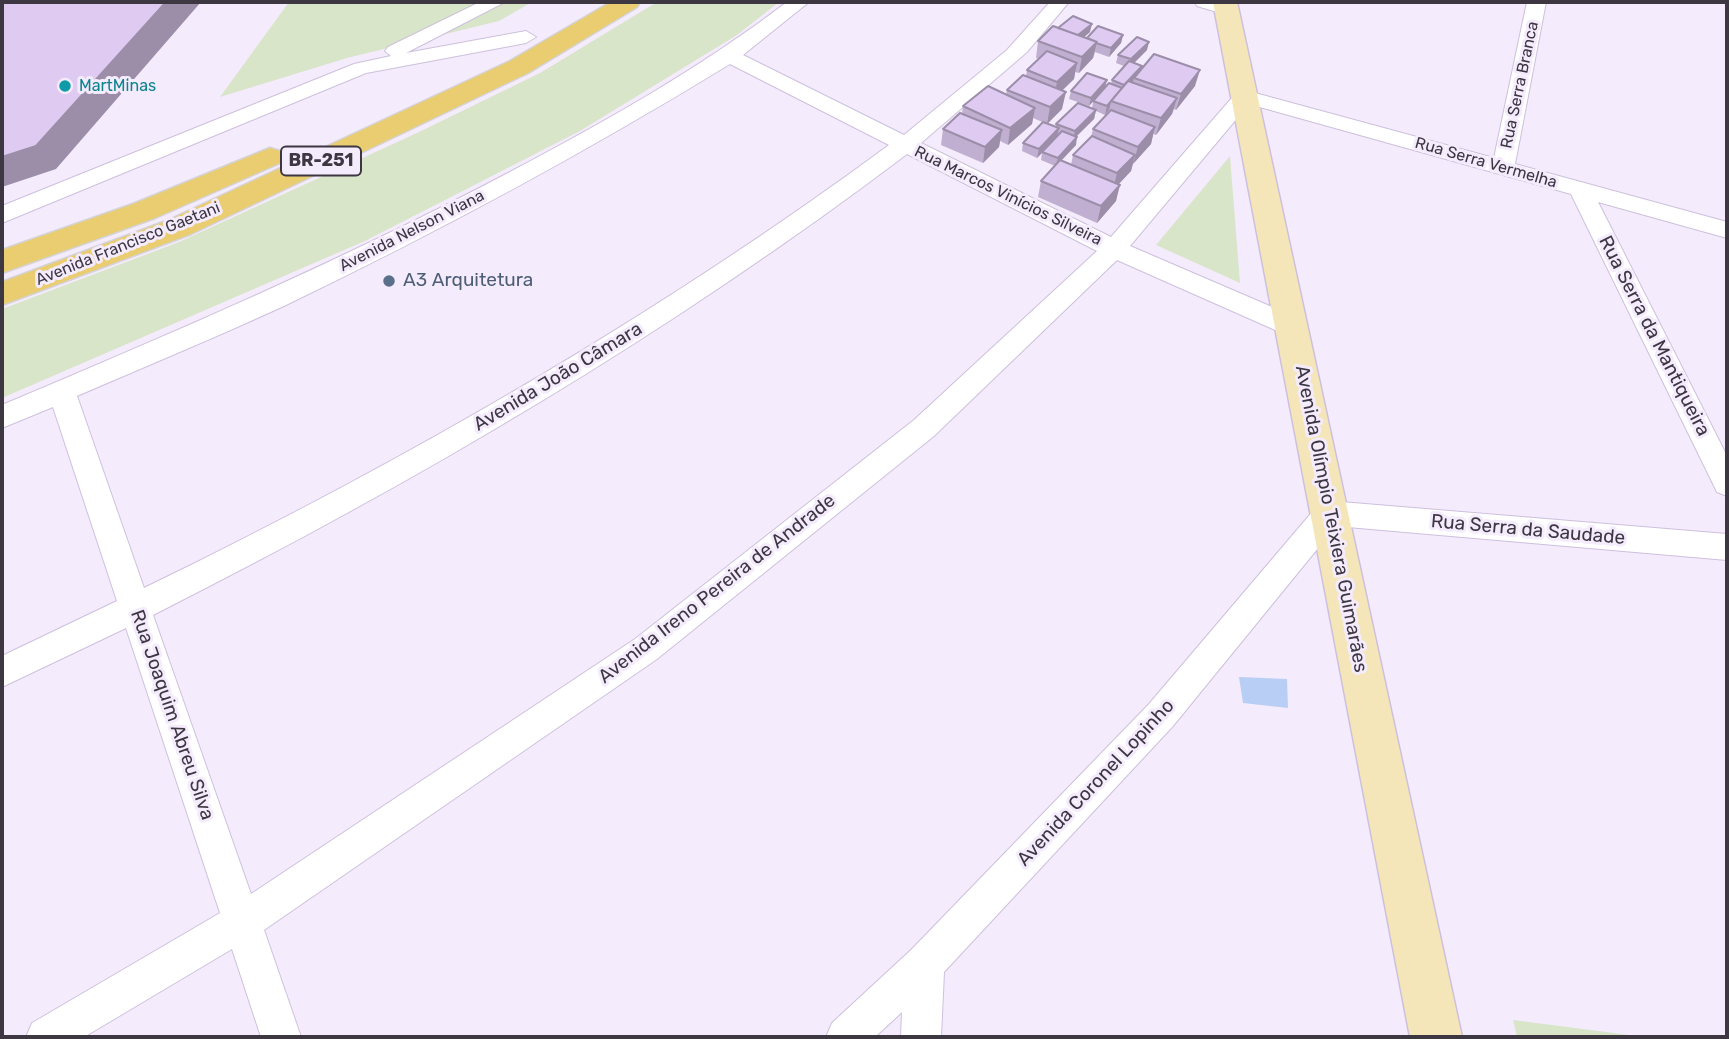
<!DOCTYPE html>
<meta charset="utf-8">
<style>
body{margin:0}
#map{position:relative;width:1729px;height:1039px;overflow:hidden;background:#f4ebfd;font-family:Rubik,sans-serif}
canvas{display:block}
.frame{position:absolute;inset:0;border:4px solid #3d3742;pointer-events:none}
</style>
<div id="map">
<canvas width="1729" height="1039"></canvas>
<div class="frame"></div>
</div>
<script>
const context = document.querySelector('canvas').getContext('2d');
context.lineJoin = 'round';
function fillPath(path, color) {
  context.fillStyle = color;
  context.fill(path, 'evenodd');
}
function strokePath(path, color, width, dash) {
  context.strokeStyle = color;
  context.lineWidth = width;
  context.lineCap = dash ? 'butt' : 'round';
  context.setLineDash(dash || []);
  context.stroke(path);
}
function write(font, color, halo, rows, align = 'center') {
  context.font = font + ' Rubik,sans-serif';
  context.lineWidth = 6;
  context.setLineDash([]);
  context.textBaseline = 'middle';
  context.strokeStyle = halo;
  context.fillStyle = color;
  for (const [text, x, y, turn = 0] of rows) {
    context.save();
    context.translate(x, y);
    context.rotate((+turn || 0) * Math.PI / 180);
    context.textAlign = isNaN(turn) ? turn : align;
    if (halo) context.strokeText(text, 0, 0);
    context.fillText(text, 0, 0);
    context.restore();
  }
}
fillPath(new Path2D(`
 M289,2H532L499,21L347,58L220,97Z
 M657,2H779L737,35L580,131L365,241L2,398V309L179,242L417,133L540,73Z
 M1230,156L1240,283L1156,245Z
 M1513,1020L1645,1037H1517Z`), '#d9e5c9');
fillPath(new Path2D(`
 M1239,677L1287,679L1288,708L1243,703Z`), '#b9cef4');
const street = new Path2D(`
 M480,2H505L406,53L526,31L536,37L526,43L366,73L2,223V206L354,64L391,56L385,51L388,47Z
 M787,2H809L743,55L904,135L1007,50L1050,2H1069L1027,52L921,143L1111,237L1237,92L1244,90L1494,158L1527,2H1546L1515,164L1727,222V238L1598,202L1727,456V496L1717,492L1571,194L1249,104L1130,246L1300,319L1304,326L1300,333L1291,335L1282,333L1117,260L934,436L657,659L264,930L301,1037H261L232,949L84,1037H26L32,1023L220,913L126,628L2,687V656L117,601L53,407L2,428V405C173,333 343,260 508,173C606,121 698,70 787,2ZM730,64L889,145C656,317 404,462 144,588L77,396C146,366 217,337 286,305C438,232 586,152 730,64ZM907,154L1097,251L914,420L635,639L251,894L153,615C417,482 671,333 907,154Z
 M1194,2H1223L1237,9L1227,15L1197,6Z
 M1329,501L1727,534V560L1336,526L1173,726L944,972L941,1037H901L902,1012L875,1037H826L832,1023L911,950L1149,704L1319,504Z`);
const secondary = new Path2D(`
 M1213,2H1237L1462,1037H1410Z`);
const primary = new Path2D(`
 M611,2H640L637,7L528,73L191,234L2,305V282L169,220L510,61Z
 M270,148L280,151L284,157L280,163L155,218L2,273V250L133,204Z`);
strokePath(street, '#cec0dd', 2);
strokePath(secondary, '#cec0dd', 3);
strokePath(primary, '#d4d3d5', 3);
fillPath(street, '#fff');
fillPath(secondary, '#f4e6b8');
fillPath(primary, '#e9cd70');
fillPath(new Path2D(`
 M1058,28L1090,32L1084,37L1087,38L1123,35L1121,43L1109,57L1095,52L1093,58L1079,73L1075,72L1074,79L1062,91V109L1047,124L1033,118L1032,124L1008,145L1000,141L999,147L983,163L941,145L943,129L962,114L963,106L1006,95L1007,90L1026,76L1027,70L1039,59L1036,58L1038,41Z
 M1147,50L1134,63L1141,69L1195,86L1176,110L1174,109L1172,114L1156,135L1153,134L1151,144L1133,164L1131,171L1119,184L1116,201L1097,223L1038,197L1041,181L1055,166L1041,160L1042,153L1037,158L1022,151L1023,143L1056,127V124L1092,109L1093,101L1089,106L1069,99L1071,91L1105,88L1111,84L1112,80L1124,66L1116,63L1118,55ZM1109,110L1108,114L1093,129L1091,137L1073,155L1071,165L1061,161L1076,145V136L1094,119L1096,111L1105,115Z`), '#c0afd0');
fillPath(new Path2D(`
 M166,2H201L56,169L2,187V157Z
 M1092,24L1090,32L1073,47L1074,38Z
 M1123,35L1121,43L1109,57L1111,48Z
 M1097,42L1093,58L1079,73L1082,57Z
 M1149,42L1147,50L1129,68L1131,59Z
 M1077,63L1074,79L1054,98L1057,82Z
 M1142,66L1140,74L1134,78L1133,82L1122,94L1124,85Z
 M1200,70L1195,86L1176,110L1181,94Z
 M1107,80L1105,88L1089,106L1091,98Z
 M1066,92L1062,109L1047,124L1050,107Z
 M1177,98L1172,114L1156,135L1161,118Z
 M1111,102L1109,110L1105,115L1107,106Z
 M1035,108L1032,124L1008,145L1010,128Z
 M1096,110L1094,119L1073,140L1075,131Z
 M1155,127L1151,144L1133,164L1138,147Z
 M1059,128L1057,137L1037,158L1039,149Z
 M1002,130L999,147L983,163L985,147Z
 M1077,137L1076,145L1056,166L1058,158Z
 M1135,155L1131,171L1113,190L1117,173Z
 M1120,185L1116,201L1097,223L1101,206Z`), '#9c8ea9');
const building = new Path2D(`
 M2,2H166L36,146L2,157Z
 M1073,16L1092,24L1078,35L1058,28Z
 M1053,26L1097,42L1082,57L1038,41Z
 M1098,26L1123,35L1111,48L1096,43L1097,42L1087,38Z
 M1137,37L1149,42L1131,59L1118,55Z
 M1047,51L1077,63L1057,82L1027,70Z
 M1154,54L1200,70L1181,94L1134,78Z
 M1129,61L1142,66L1124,85L1112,80Z
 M1087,73L1107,80L1091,98L1071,91Z
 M1023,75L1066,92L1050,107L1007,90Z
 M1128,81L1177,98L1161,118L1111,101Z
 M1109,83L1122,88L1107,106L1093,101Z
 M988,86L1035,108L1010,128L963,106Z
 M1078,103L1096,110L1075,131L1056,124Z
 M1111,110L1155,127L1138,147L1093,129Z
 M960,113L1002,130L985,147L943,129Z
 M1043,122L1059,128L1039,149L1023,143Z
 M1062,131L1077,137L1058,158L1042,152Z
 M1092,136L1135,155L1117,173L1073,155Z
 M1060,160L1120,185L1101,206L1041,181Z`);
fillPath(building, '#dfcbf2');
strokePath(building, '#9c8ea9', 2);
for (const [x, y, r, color] of [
 [65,86,7,"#0f9aa8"],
 [389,281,7,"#5c6f8a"]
]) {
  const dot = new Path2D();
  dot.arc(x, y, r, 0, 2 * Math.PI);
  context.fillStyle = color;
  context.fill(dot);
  strokePath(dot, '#f4ebfd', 2.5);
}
write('16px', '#3d3742', '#f4ebfd', [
 ["Rua Serra Branca",1520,85,-78],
 ["Rua Serra Vermelha",1486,163,16],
 ["Rua Marcos Vinícios Silveira",1008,196,26],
 ["Avenida Nelson Viana",412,231,-27],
 ["Avenida Francisco Gaetani",128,244,-22]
]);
write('16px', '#0d838f', '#f4ebfd', [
 ["MartMinas",79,86]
], 'left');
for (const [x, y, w] of [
 [321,161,80]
]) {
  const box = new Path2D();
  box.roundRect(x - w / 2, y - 14.5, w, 29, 5);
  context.fillStyle = '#f4ebfd';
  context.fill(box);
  strokePath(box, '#3d3742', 2);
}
write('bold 18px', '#3d3742', null, [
 ["BR-251",321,161]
]);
write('19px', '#4e5e75', '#f4ebfd', [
 ["A3 Arquitetura",403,281]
], 'left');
write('19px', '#3d3742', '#f4ebfd', [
 ["Rua Serra da Mantiqueira",1654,336,63],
 ["Avenida João Câmara",558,377,-31],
 ["Avenida Olímpio Teixiera Guimarães",1331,519,79],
 ["Rua Serra da Saudade",1528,530,5],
 ["Avenida Ireno Pereira de Andrade",717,589,-38],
 ["Rua Joaquim Abreu Silva",172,715,71],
 ["Avenida Coronel Lopinho",1096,783,-47]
]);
</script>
